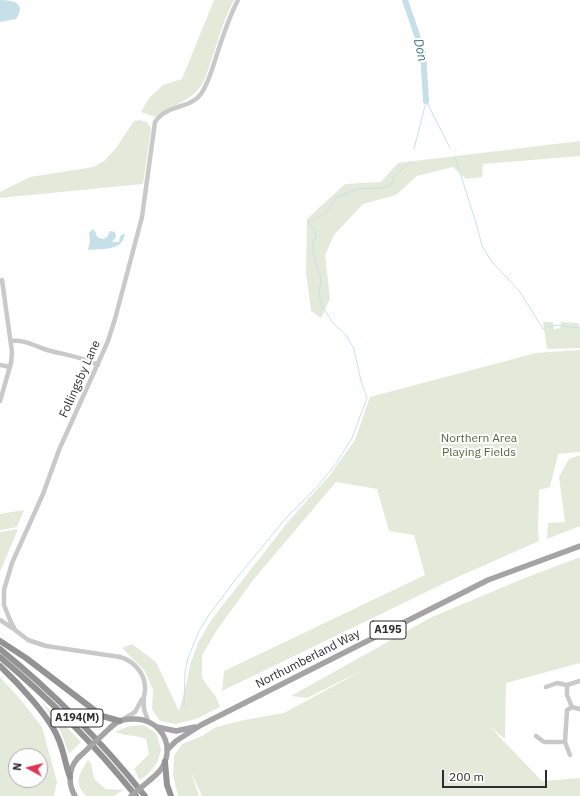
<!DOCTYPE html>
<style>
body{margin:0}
#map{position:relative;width:580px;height:796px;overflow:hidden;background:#fff;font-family:"IBM Plex Sans",sans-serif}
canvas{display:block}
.north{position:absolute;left:8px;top:748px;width:40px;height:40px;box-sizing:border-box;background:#fff;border:1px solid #ababab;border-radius:50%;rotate:277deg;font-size:11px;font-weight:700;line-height:16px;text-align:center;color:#2c2c2c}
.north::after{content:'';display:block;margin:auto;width:14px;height:18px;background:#df3354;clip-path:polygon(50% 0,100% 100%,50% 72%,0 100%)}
.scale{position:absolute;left:442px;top:770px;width:105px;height:18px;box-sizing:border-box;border:2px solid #2c2c2c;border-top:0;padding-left:5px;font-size:12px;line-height:14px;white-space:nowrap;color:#2c2c2c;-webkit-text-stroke:3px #fff;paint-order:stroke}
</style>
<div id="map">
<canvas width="580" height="796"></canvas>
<div class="north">N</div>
<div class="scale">200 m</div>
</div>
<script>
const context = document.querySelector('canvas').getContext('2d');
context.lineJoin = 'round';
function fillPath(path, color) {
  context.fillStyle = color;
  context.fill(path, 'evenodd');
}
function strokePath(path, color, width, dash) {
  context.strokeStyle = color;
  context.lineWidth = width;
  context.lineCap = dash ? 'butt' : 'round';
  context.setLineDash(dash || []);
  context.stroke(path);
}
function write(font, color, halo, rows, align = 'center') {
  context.font = font + ' "IBM Plex Sans",sans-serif';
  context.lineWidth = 4;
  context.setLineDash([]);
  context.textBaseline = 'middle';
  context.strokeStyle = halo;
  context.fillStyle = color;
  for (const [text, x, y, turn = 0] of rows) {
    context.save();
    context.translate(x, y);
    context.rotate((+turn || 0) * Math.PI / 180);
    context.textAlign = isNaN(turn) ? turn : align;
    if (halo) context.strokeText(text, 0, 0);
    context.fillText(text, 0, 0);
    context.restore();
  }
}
fillPath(new Path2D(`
 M214,0H234C225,18 219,36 213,55C209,66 206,82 197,91C185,103 169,107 156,117L141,112L149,98L163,85L182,79Z
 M140,120L147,122L151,129L143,184L0,198V192L30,177L93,167L104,161L116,148L134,121Z
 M580,141V156L483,164L482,177L466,179L453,167L417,176L396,195L363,204L334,235L325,255L330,299L321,318L311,311L306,273L307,219L345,184L381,182L398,163Z
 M543,322H553L554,329L560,328L561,322L578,323L580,329V348L547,349Z
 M580,350V452L558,454L550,487L539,490L538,529L539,541L451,580L222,691L224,671L425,575L414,535L389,531L377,489L336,482L253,580L217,630L202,655V678L216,697L220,707L196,719L176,724L160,721L152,709L153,690L145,671L122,648L132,644L156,662L179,711L187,681L190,665L198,643L212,619L288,522L330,475L355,440L370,397L536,353Z
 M580,455V526L547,539L548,523L565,522L559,477L569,459Z
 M24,510L17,527L0,530V514Z
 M18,529L0,572V532Z
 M580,557V663L506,683L505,739L489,726L542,781L580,778V796H202L191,772L199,796H178L173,776L174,756L182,744L202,736L216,727L249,719L284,713L363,670L307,698L291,696L432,617L520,580Z
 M0,677L21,700L42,727L57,782L54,796H0ZM16,756H40V780H16Z
 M41,701L81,742L69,754L60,730Z
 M144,725L157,734L161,750L157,763L148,774L140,780L134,769L149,754L146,739C136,735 125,736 115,732L129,726Z
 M88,760L91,763L94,779L106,789L123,790L114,796H86C73,782 79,774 88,760Z`), '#e4eada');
fillPath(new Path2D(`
 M0,0C13,0 27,3 16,19L0,22Z
 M93,229L96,233L97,237L103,239L107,237L110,231L115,232L116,237L112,242H119L120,236L125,233C123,252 103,248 88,250L90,241L89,233Z`), '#c6e0e9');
strokePath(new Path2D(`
 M426,101L450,148
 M414,149L426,102
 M455,157L477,226L482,246L492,262L520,292L543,329L556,325L580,328
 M184,706L185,672L188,658L199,631L209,615L235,580L286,518L318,486L337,462L352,438L367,398L361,381L354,349L346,335L333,323L322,306L319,295L321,277L316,265L312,245L316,236L314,230L308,222L325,214L338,196C346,195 350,191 357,189C367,188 377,189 387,187L391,185L394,177L411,161`), '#c6e0e9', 1);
strokePath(new Path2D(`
 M405,0L423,53L426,101`), '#c6e0e9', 6);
strokePath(new Path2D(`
 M11,341C23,339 35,346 47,350C65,355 80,356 98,365
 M0,365L10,367
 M0,401L11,363L12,352L2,280
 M0,620L14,629
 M546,687L557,683L567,685
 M572,707L567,695V685L580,681
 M572,707L580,709
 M124,719L135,712L142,699
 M148,721C147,717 145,713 144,709C143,702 144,696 145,690C146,674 134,661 120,657L46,646L28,640L15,630L10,620L4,605V590L12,563L43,494L59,450L108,341L115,319L142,217L155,122C158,118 161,114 166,112C178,105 192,106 201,94C209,82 213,67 217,54C223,36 229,17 238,0
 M536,736L544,742H565
 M570,755L565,742L567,710L572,707`), '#c9c9c9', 4.5);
strokePath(new Path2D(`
 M111,727C118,720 124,719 134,719C159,719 175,743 163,766C160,772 155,776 150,780
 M157,727L176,731L195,727
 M167,750L176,741L201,725L488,580L580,546
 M75,796C68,784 68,769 78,758`), '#a4a4a4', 5.5);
strokePath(new Path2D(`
 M0,641L26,658L102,716L120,721
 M0,649C54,693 102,742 145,796
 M0,657C50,699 95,745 136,796
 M0,666C18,683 49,716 58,738C64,751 65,764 70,777
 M165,762L167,785L171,796`), '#939393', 6);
strokePath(new Path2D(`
 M78,758L111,727
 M131,796L150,780`), '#a4a4a4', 5.5);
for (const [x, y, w] of [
 [388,630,36],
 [77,718,52]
]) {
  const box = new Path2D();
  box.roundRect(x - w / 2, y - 9, w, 18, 3);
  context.fillStyle = '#fff';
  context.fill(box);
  strokePath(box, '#2c2c2c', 1);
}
write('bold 11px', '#2c2c2c', null, [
 ["A195",388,630],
 ["A194(M)",77,718]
]);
write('12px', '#2c2c2c', '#fff', [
 ["Follingsby Lane",80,379,-66],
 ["Northumberland Way",308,659,-27]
]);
write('12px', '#54663c', '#fff', [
 ["Northern Area",479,439],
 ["Playing Fields",479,453]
]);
write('italic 13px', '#3e768b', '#fff', [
 ["Don",420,50,77]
]);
</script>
